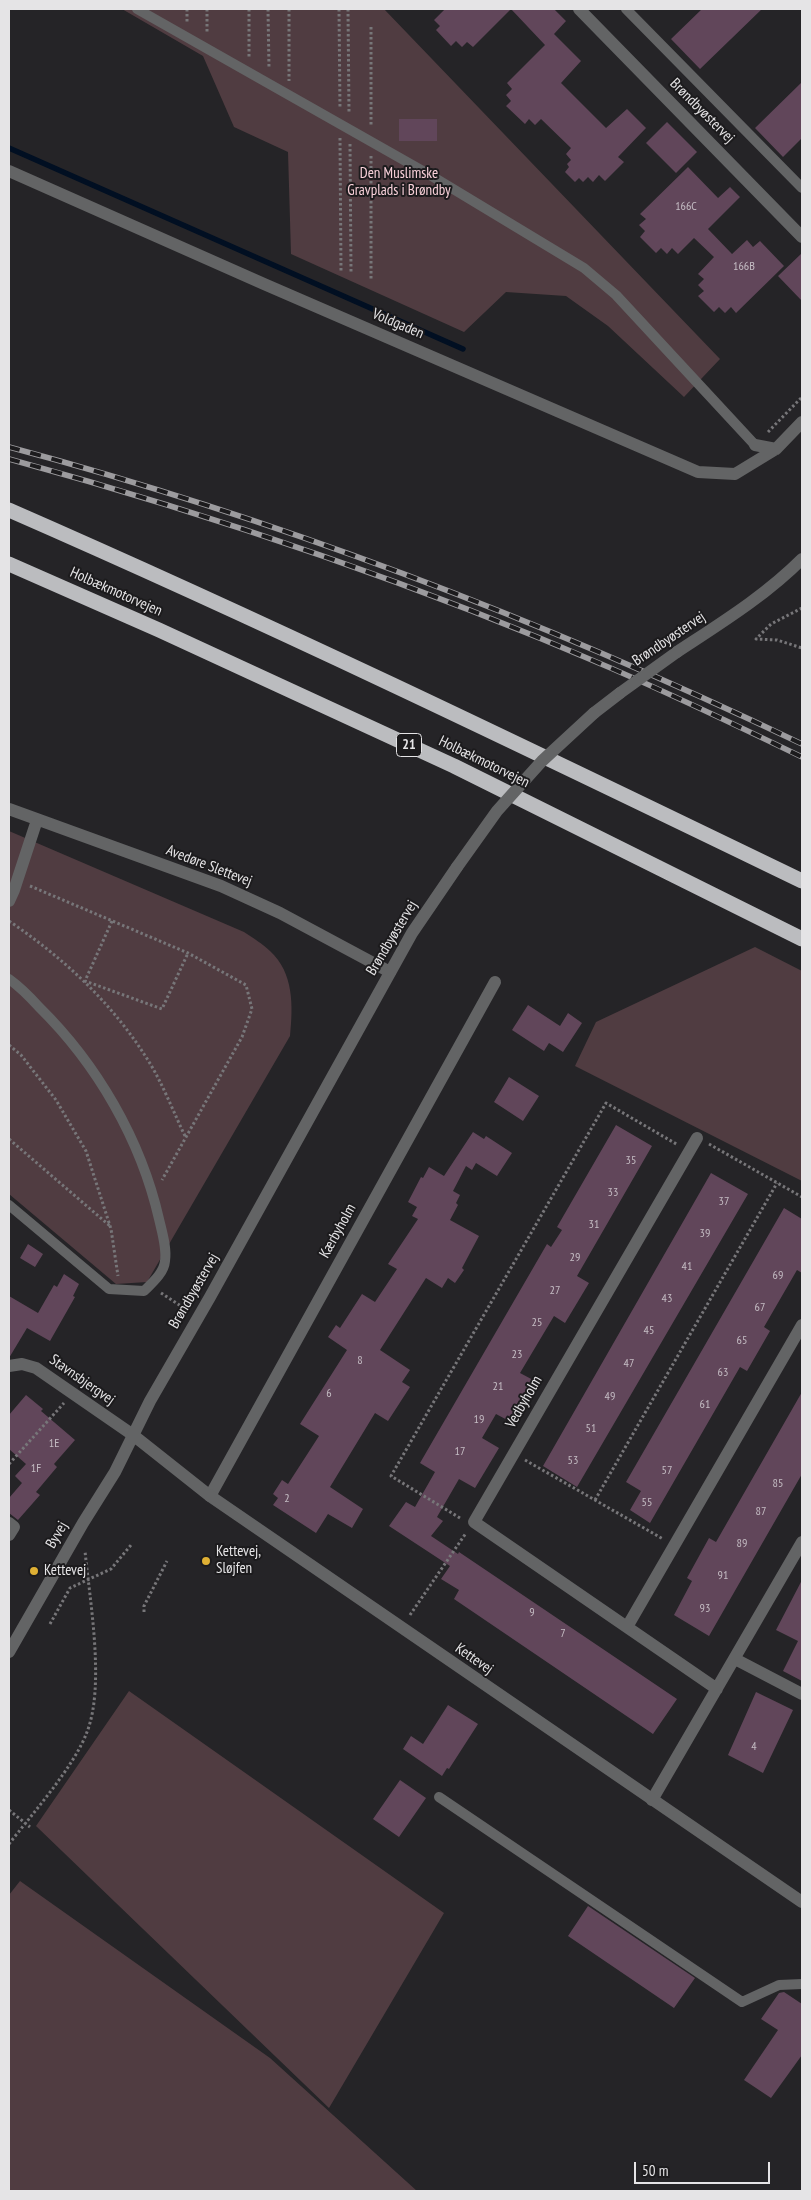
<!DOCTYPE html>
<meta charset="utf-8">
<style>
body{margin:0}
#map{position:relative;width:811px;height:2200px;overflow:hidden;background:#252427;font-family:"PT Sans Narrow",sans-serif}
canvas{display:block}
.frame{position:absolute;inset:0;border:10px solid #e5e4e6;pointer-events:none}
.scale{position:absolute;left:634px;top:2162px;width:136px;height:22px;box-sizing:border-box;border:2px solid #e5e4e6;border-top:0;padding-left:6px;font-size:15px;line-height:18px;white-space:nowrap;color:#e5e4e6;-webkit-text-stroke:4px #1c1b1d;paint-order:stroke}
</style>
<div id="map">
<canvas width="811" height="2200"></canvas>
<div class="frame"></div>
<div class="scale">50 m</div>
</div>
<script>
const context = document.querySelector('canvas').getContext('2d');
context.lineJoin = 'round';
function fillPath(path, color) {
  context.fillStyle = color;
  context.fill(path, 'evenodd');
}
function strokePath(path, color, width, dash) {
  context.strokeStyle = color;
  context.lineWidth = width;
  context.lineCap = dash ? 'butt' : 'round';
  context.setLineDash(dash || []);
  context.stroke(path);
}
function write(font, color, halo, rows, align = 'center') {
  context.font = font + ' "PT Sans Narrow",sans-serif';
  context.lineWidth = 4;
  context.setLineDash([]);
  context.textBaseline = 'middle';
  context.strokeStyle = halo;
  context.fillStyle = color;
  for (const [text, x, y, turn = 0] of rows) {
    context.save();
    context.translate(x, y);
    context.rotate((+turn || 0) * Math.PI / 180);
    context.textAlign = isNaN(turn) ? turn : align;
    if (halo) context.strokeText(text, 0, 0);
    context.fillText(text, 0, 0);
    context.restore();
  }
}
fillPath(new Path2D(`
 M122,9H384L720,359L684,397L608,326L566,296L506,292L464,332L291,254L288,152L234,127L203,56Z
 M9,831L244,932C253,938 263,944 270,951C294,973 293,1006 290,1036L147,1282L116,1284L9,1194Z
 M755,947L802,971V1181L575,1066L596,1022Z
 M129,1691L444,1913L329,2108L36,1826Z
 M20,1881L270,2058L417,2191H9V1895Z`), '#503c41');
strokePath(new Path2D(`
 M9,148L463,349`), '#010f22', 5.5);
fillPath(new Path2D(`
 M445,9H554L566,21L554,34L581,61L561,83L606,128L627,109L646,128L618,157L624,162L605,181L599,175L593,182L588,177L583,182L579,178L575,182L565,172L569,167L567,164L571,160L566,154L571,148L541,119L535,125L529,119L525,124L506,106L511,101L506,95L512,89L507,83L545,45L511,9L473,47L467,42L462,47L456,41L451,46L436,30L440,26L434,20Z
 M702,9H762L700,69L671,39Z
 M802,82V138L783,157L755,128Z
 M399,119H437V141H399Z
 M667,122L697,152L676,173L646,143Z
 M688,167L718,198L730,187L740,197L708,229L732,254L747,240L753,247L760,241L784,266L736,313L731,307L725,313L719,307L714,312L698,296L704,291L698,285L704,279L698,274L714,257L694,238L678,254L672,248L667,254L661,248L656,253L640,237L645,231L639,225L646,219L640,214Z
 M802,253V301L778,276Z
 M528,1005L560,1026L568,1013L582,1023L563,1052L549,1043L544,1051L512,1030Z
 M509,1077L539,1096L523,1121L494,1102Z
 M616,1125L652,1146L577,1276L589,1283L565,1323L554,1316L520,1373L535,1381L511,1422L496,1414L482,1438L499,1448L475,1488L459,1479L437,1517L443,1521L431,1536L458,1554L459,1552L677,1699L653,1734L454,1599L459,1590L441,1579L450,1566L389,1526L406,1502L415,1507L435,1472L420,1463L547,1244L551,1247L562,1230L557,1227Z
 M473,1132L484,1139L486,1136L512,1153L497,1176L476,1163L472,1170L466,1166L453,1191L460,1195L456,1203L458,1205L450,1220L479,1236L462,1268L464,1270L455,1283L448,1278L442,1288L426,1278L380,1350L410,1370L402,1382L410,1387L388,1421L375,1413L330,1487L363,1509L352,1528L328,1514L316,1533L273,1505L278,1498L273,1494L282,1480L288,1484L319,1436L300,1424L347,1350L328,1337L336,1325L340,1328L362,1294L375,1302L397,1269L388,1264L418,1219L412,1216L417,1207L408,1202L421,1177L423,1178L429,1167L444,1176Z
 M711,1173L748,1194L577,1487L543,1466Z
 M784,1208L802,1219V1273L797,1270L764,1327L770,1331L747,1371L740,1367L650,1523L630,1510L641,1491L626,1482Z
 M28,1244L43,1254L35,1267L20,1258Z
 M64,1274L79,1284L73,1296L75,1297L50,1341L27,1328L9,1358V1296L38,1313L54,1285L57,1287Z
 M802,1392V1474L709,1636L674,1615L692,1581L687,1578L709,1538L716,1542Z
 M26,1395L43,1409L41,1411L75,1440L54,1464L57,1467L36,1492L40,1495L18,1520L9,1513V1498L22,1483L15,1476L26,1464L9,1449V1415Z
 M802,1580V1681L783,1671L798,1641L776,1630Z
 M756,1692L793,1710L763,1773L728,1755Z
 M448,1705L478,1724L449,1769L447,1768L442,1776L403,1749L411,1736L423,1744Z
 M400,1780L426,1798L399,1837L373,1819Z
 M588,1906L695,1978L674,2008L568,1936Z
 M784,1992L802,2004V2055L771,2098L744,2080L778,2030L761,2019L779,1993Z`), '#61465a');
strokePath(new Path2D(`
 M187,9V23
 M207,9V33
 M249,9V58
 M268,9L269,68
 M289,9V81
 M339,9L340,109
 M348,9L349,113
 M371,27V127
 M340,138L341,272
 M350,144L351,272
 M371,156V280
 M768,432L802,397
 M802,608L771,624L756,639L777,640L802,648
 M30,886L188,953L246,985L252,1009L242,1037L162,1180
 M9,921C62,957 109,1000 144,1054C161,1079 172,1109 185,1136
 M112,921L85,981L162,1009L188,953
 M9,1045L21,1055L56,1100L86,1151L111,1229L118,1276
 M9,1139L110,1226
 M709,1144L802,1197
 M161,1293L187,1310
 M525,1460L663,1539
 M9,1464L64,1403
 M595,1500L777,1183
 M460,1518L391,1476L606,1103L678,1145
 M144,1612V1606L167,1561
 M410,1615L466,1533
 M50,1624L70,1588L111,1569L131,1545
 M9,1810L30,1827
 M9,1844C32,1814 74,1767 87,1732C105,1686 90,1602 85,1551`), '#777679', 3, [2.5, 2.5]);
strokePath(new Path2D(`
 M137,9L430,175L584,268L616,295L755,445
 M626,9L802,188
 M9,979C20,987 30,997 39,1007C97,1064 141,1140 159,1219C162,1232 167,1248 165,1261C164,1273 152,1283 144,1291L109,1289L9,1205
 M439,1797L742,2002L779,1985L802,1984`), '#636465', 10);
strokePath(new Path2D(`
 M579,9L802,237
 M9,171L264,284L698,472L735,474L776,449
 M755,445L776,449L802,422
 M9,809L221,886L280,913L390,972
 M9,901L14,890L37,820
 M697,1138L474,1522L717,1689
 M9,1366L22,1364L36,1368L133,1435
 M210,1496L495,982
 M9,1523L14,1527L9,1535
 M627,1627L802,1325
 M735,1659L802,1694
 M652,1800L802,1542`), '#636465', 12);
strokePath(new Path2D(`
 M677,652C721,623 765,596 802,559
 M594,713L620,693
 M133,1435L210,1496L802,1902
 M9,1652L83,1523L115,1472L150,1401L210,1297L412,933L457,867`), '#636465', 12);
strokePath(new Path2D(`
 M9,510C277,627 539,754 802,881
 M9,564L159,630L454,766L802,939`), '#bbbcbf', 15);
const rail = new Path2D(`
 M9,447C282,520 547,622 802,744
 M9,459C214,515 417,584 613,669C677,697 740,727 802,757`);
strokePath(rail, '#9c9b9e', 5.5);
strokePath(rail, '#1c1b1d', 4, [11]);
strokePath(new Path2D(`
 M620,693L677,652
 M457,867L497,811L542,761L594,713`), '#636465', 12);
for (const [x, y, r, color] of [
 [206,1561,5,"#dfb034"],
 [34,1571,5,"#dfb034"]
]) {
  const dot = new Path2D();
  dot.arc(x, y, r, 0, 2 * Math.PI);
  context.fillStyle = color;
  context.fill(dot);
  strokePath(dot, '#1c1b1d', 2);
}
write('12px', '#c4bcc3', null, [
 ["166C",686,207],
 ["166B",744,267],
 ["35",631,1161],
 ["33",613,1193],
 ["37",724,1202],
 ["31",594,1225],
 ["39",705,1234],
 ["29",575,1258],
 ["41",687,1267],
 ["69",778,1276],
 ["27",555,1291],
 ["43",667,1299],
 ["67",760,1308],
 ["25",537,1323],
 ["45",649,1331],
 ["65",742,1341],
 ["23",517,1355],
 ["8",360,1361],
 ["47",629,1364],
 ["63",723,1373],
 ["21",498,1387],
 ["6",329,1394],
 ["49",610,1397],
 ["61",705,1405],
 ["19",479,1420],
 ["51",591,1429],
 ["1E",54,1444],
 ["17",460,1452],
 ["53",573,1461],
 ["1F",36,1469],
 ["57",667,1471],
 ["85",778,1484],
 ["2",287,1499],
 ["55",647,1503],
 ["87",761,1512],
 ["89",742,1544],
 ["91",723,1576],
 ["93",705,1609],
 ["9",532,1613],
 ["7",563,1634],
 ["4",754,1747]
]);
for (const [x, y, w] of [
 [409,745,25]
]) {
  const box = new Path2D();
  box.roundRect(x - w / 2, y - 11.5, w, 23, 4);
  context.fillStyle = '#1c1b1d';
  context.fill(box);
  strokePath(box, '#e5e4e6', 1);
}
write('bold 14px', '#e5e4e6', null, [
 ["21",409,745]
]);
write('15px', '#e5e4e6', '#1c1b1d', [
 ["Brøndbyøstervej",702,111,45],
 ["Voldgaden",398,324,23],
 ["Holbækmotorvejen",116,592,24],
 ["Brøndbyøstervej",669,639,-34],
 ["Holbækmotorvejen",484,762,26],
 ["Avedøre Slettevej",209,866,21],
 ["Brøndbyøstervej",392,938,-59],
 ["Kærbyholm",338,1231,-61],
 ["Brøndbyøstervej",194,1291,-60],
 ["Stavnsbjergvej",82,1380,35],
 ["Vedbyholm",524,1402,-60],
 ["Byvej",57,1535,-60],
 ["Kettevej",474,1659,35]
]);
write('15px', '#f8d0d9', '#1c1b1d', [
 ["Den Muslimske",399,174],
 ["Gravplads i Brøndby",399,191]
]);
write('15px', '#e5e4e6', '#1c1b1d', [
 ["Kettevej,",216,1552],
 ["Sløjfen",216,1569],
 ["Kettevej",44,1571]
], 'left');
</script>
